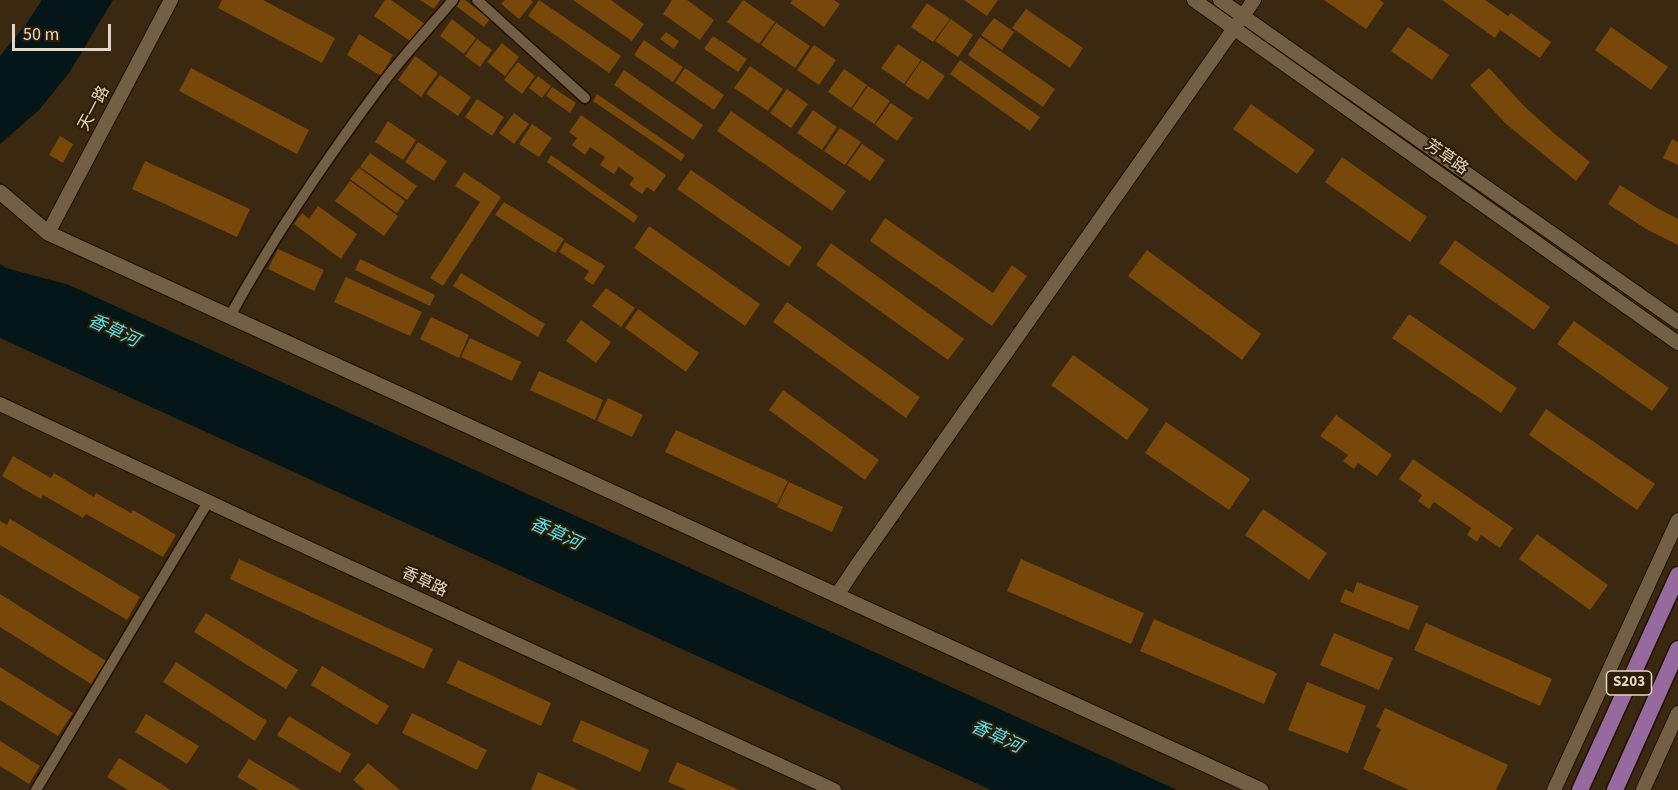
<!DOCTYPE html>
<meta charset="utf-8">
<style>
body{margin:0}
#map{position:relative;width:1678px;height:790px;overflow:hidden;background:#3a2810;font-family:"Source Sans 3",sans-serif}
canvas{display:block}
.scale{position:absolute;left:12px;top:24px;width:99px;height:27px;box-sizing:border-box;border:3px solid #e3d7c9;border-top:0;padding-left:8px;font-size:18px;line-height:21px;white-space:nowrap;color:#e3d7c9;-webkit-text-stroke:4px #2f1e06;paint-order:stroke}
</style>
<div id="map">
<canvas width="1678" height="790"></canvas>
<div class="scale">50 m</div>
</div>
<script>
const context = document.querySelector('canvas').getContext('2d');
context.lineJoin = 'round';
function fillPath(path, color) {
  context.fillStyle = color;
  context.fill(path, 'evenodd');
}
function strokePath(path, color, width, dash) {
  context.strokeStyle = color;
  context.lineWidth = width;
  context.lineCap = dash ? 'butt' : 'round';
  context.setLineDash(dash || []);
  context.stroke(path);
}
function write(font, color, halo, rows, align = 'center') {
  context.font = font + ' "Source Sans 3","Noto Sans SC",sans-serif';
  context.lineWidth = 4.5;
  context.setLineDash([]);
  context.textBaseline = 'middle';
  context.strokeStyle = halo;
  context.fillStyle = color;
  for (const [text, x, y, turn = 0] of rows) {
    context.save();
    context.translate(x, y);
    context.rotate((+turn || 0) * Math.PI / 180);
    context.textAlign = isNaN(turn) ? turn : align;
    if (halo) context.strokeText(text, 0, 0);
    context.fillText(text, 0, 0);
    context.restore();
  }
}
fillPath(new Path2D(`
 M42,0H113L69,73L39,110L0,144V56L26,24Z
 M0,264L6,268L69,285L1177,790H991L0,338Z`), '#051618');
fillPath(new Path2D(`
 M222,0H263L335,38L322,63L218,8Z
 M385,0H391L425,24L413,43L374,16Z
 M420,0H440L434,9Z
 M461,0H465L490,19L484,27L456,6Z
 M505,0H531L533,2L519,19L501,4Z
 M539,0L621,56L609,73L528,16Z
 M573,0H611L644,24L632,41Z
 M672,0H687L714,20L700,40L663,14Z
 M743,0L775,22L759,44L727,22Z
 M793,0H834L840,4L824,27L790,3Z
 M964,0H998L987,16Z
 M1324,0H1380L1384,3L1366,29Z
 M1442,0H1485L1508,16L1511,13L1551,42L1540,58L1500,30L1495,38Z
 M927,3L950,19L933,42L911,27Z
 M1026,9L1083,48L1070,68L1012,28Z
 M994,18L1014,32L1002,50L981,35Z
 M452,19L476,38L464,54L440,36Z
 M951,19L973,35L958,57L935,41Z
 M776,23L810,46L795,68L761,45Z
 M1408,27L1449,55L1432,80L1391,51Z
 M1611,27L1668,67L1651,90L1595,50Z
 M666,32L679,41L674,49L660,39Z
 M359,34L393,55L381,76L347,55Z
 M713,36L747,59L738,72L704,49Z
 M980,37L1055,89L1043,107L968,55Z
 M477,39L492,50L480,67L465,56Z
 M644,40L683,67L673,82L634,55Z
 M502,43L519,57L505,76L487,62Z
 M898,44L921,60L904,84L881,68Z
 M814,45L836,60L819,85L797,70Z
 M415,56L438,73L421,97L398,80Z
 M922,60L945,76L928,100L905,85Z
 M960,60L1040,117L1030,131L950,74Z
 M518,62L535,76L522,94L504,80Z
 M750,66L783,89L768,111L734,88Z
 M191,68L309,130L297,154L179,91Z
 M685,68L724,95L714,110L675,83Z
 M1489,68L1525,107L1556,135L1590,162L1576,181L1506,124L1470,85Z
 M844,69L867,85L851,108L828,92Z
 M624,70L703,125L693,140L614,85Z
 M440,75L471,97L458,116L426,94Z
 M538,76L551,86L542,98L529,88Z
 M868,86L890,101L874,124L852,109Z
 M552,87L576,103L570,113L546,96Z
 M787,89L808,104L791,128L770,113Z
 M597,94L685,155L681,161L593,101Z
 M477,99L504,117L492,136L465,117Z
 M891,103L913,118L897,141L875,125Z
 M1251,104L1315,150L1297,174L1233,129Z
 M813,110L837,127L822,150L797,133Z
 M731,111L846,191L832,211L717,131Z
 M514,113L529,124L514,144L499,133Z
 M581,115L666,175L654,192L647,187L642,194L629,185L634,178L619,167L614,174L600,165L605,157L590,147L585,155L572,145L577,138L569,132Z
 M388,121L416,140L403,160L375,142Z
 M532,124L552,138L539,157L519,144Z
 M840,128L861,142L845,165L824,151Z
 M60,136L73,144L63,163L49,155Z
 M1672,139L1678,142V165L1663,158Z
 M418,142L447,161L434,181L405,162Z
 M862,144L885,160L870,181L847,165Z
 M370,153L417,186L407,200L360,167Z
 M551,155L638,216L634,223L547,162Z
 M1342,157L1427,217L1410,242L1325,182Z
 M145,161L250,209L237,237L132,189Z
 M359,168L405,201L397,213L350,179Z
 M691,170L802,247L789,267L677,189Z
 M464,172L501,197L443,286L430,278L480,202L455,186Z
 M350,181L398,216L384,236L335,201Z
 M1620,185L1657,208L1678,219V245L1646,229L1608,204Z
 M504,202L564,239L555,253L495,215Z
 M318,206L357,234L341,259L294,224L302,213L309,219Z
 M885,218L993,293L1012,265L1027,276L992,326L870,241Z
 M649,226L760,304L745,326L634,248Z
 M1455,240L1550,307L1534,330L1439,263Z
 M565,242L605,266L593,285L584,279L589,271L559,252Z
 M831,243L964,339L948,360L816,265Z
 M278,249L324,270L314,291L268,269Z
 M1147,250L1261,334L1242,360L1128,276Z
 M360,259L435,295L430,306L355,270Z
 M461,273L545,324L538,337L453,286Z
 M346,277L422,312L410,336L334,302Z
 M606,288L635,308L621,327L592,306Z
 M787,302L920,397L906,418L773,322Z
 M638,309L699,353L686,372L625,328Z
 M1409,314L1517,388L1501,413L1392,338Z
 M431,317L469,335L459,358L420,339Z
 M581,320L611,342L596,363L566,341Z
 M1574,321L1669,388L1652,411L1557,344Z
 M470,338L521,362L512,381L461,357Z
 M1073,355L1149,409L1127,440L1051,385Z
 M539,371L603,400L595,420L530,390Z
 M783,390L879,460L865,480L769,410Z
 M608,398L643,415L632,437L597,421Z
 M1546,409L1655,484L1637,510L1529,435Z
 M1336,415L1392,455L1377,476L1358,463L1354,469L1343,461L1348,455L1320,436Z
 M1166,422L1250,479L1229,510L1145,453Z
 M676,430L788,481L777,504L665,452Z
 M13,456L51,478L54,473L94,497L96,493L131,513L133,510L176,535L163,557L86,514L83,518L43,495L41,499L2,476Z
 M1413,459L1513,528L1500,548L1481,535L1477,542L1467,535L1471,528L1434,502L1429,509L1418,501L1422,495L1399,479Z
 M789,482L843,507L832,532L777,507Z
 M1263,509L1327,553L1309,580L1245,535Z
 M10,519L140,597L127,620L0,545V521L7,525Z
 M1537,534L1608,585L1590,610L1519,559Z
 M239,559L433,649L424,669L230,579Z
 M1021,559L1144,613L1131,644L1007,591Z
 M1357,582L1419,606L1409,630L1340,602L1345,589L1353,593Z
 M0,594L106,661L91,684L0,627Z
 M206,613L298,670L286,689L194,632Z
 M1154,619L1277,673L1264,704L1140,651Z
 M1426,623L1552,679L1540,706L1414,650Z
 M1334,633L1393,658L1379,690L1320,665Z
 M458,660L551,703L541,726L447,683Z
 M176,662L267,721L255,741L163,682Z
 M322,666L389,706L377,725L311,685Z
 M0,667L73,713L58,736L0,700Z
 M1307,682L1366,706L1348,753L1288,730Z
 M1385,708L1508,765L1496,790H1409L1363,769L1381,729L1376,727Z
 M412,713L487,750L477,770L402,733Z
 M146,714L199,746L187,764L135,732Z
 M289,716L351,754L340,773L277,735Z
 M581,720L649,750L640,772L572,741Z
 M0,741L40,766L29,784L0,766Z
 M119,758L171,790H128L107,777Z
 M249,759L301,790H259L237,777Z
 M677,762L739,790H687L668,782Z
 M368,763L400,790H365L353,780Z
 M538,772L579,790H531Z`), '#78470a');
const minor = new Path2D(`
 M477,0L585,98
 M230,316C275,234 329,155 385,80C406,53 430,27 453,0
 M36,790L208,502`);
const tertiary = new Path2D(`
 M1194,0L1678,343
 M1220,0L1678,322
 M48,233L171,0
 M0,404L256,524L834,790
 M837,595L859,562L1254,0
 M1554,790L1678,520
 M1643,790L1678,713`);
const secondary = new Path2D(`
 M0,192L48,233L1261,790`);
const primary = new Path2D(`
 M1580,790L1678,575
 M1615,790L1678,649`);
strokePath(minor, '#201000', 13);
strokePath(tertiary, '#201000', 16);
strokePath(secondary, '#201000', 17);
strokePath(primary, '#201000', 19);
strokePath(minor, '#735f46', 10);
strokePath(tertiary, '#735f46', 14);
strokePath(secondary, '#735f46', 15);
strokePath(primary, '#976a9f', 16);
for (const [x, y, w] of [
 [1629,683,45]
]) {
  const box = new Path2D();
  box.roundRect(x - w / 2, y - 12, w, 24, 4.5);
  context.fillStyle = '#2f1e06';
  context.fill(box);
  strokePath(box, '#e3d7c9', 1.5);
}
write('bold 15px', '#e3d7c9', null, [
 ["S203",1629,683]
]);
write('16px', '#e3d7c9', '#2f1e06', [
 ["天一路",95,109,-62],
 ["芳草路",1446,158,35],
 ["香草路",424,583,25]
]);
write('italic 18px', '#57e1f1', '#2f1e06', [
 ["香草河",113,332,25],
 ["香草河",555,535,25],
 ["香草河",996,738,25]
]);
</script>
